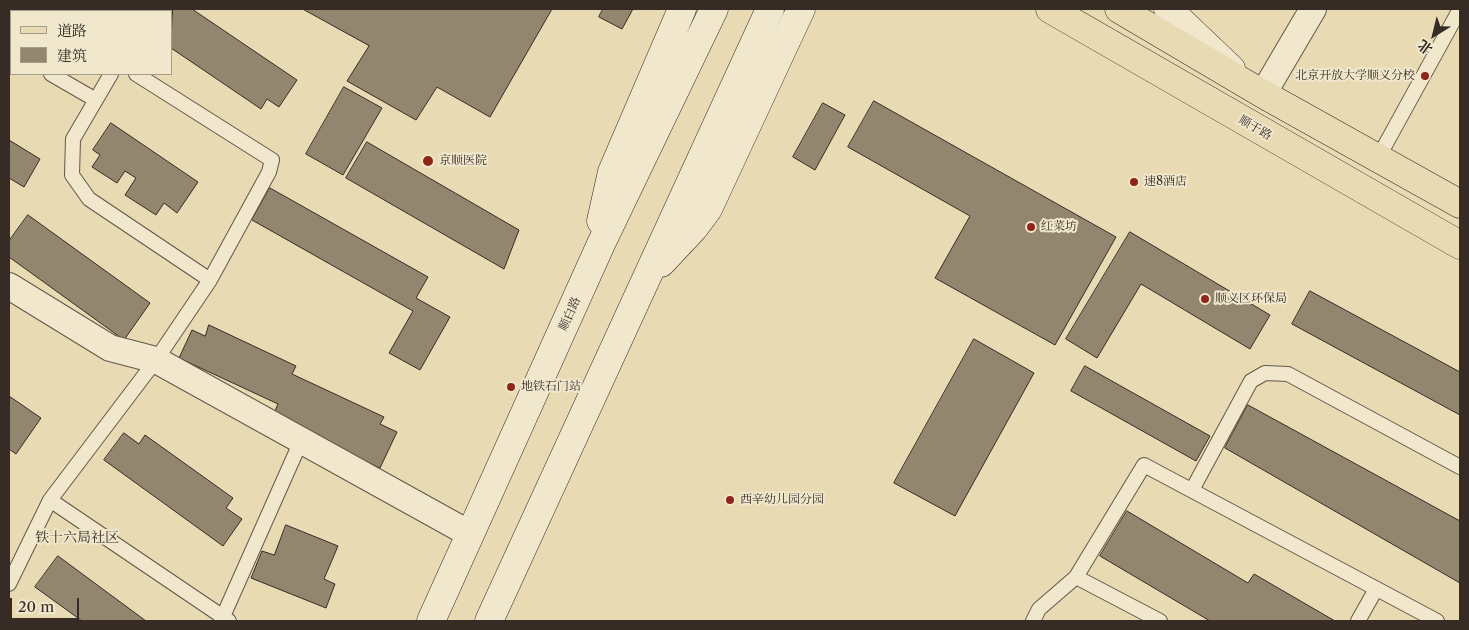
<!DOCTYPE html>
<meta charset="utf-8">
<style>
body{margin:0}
#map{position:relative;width:1469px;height:630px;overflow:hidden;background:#e8dab2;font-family:"Libre Caslon Text","Noto Serif SC",serif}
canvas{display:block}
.frame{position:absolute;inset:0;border:10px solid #372b25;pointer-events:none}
.legend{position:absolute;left:10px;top:10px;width:162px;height:65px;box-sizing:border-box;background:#f0e7cd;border:1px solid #a69c8a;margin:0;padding:6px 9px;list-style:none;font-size:15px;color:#372b25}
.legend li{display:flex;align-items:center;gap:10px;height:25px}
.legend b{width:25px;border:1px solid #a69c8a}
.north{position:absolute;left:1409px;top:10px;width:50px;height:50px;-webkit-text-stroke:4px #f0e7cd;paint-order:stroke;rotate:216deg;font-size:14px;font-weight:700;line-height:20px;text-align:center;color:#372b25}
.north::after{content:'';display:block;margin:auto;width:18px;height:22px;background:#372b25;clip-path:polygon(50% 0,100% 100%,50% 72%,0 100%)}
.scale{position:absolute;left:10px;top:598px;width:69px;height:22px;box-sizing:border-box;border:2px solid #372b25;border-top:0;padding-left:6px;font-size:15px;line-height:18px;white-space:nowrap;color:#372b25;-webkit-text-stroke:4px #f0e7cd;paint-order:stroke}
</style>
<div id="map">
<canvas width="1469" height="630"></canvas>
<div class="frame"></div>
<ul class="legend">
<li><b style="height:6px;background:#e8dab2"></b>道路</li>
<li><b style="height:14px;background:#93866e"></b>建筑</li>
</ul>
<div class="north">北</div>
<div class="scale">20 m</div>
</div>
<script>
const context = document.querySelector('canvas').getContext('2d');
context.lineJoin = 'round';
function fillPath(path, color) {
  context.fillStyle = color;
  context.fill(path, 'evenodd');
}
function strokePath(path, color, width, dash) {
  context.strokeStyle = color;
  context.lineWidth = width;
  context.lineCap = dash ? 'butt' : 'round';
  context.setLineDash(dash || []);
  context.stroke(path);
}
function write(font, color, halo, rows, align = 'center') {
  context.font = font + ' "Libre Caslon Text","Noto Serif SC",serif';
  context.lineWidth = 4;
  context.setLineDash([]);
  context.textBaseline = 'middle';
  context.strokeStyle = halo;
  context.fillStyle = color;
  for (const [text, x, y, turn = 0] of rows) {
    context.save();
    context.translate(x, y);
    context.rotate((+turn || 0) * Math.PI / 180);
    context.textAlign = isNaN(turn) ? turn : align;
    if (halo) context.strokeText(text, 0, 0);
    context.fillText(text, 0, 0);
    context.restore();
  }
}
const building = new Path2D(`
 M9,9H37L41,11H11V32L9,31Z
 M173,9H192L297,80L279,107L267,99L261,109L171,48Z
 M303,9H552L490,117L437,87L416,120L347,81L369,46Z
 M603,9H633L622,29L599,17Z
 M344,87L382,108L343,175L306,154Z
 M874,101L1116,237L1055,345L935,278L970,216L848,147Z
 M823,103L845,115L815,170L793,157Z
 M111,123L198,182L177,213L164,203L156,215L125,195L136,178L125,171L117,183L92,167L100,155L93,150Z
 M9,140L40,159L24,187L9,178Z
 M367,142L519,230L504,269L346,178Z
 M270,188L428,277L416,298L450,317L420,370L389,353L413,311L252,220Z
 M28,215L150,303L124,340L9,257V241Z
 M1130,232L1270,315L1250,349L1141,284L1097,358L1066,339Z
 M1310,291L1460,372V415L1292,324Z
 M209,325L296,366L292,374L384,417L380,424L397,432L380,468L272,418L278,404L179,358L192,330L205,336Z
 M974,339L1034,373L955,516L894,483Z
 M1085,366L1210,436L1196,461L1071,391Z
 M9,396L41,418L16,454L9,449Z
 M1248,405L1460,521V583L1225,448Z
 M124,433L139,444L145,435L233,498L226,508L242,519L223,546L104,460Z
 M1127,511L1248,583L1254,574L1335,621H1210L1100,556Z
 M286,525L338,546L324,579L335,584L326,608L251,578L262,551L274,555Z
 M58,556L146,621H82L35,587Z`);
fillPath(building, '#93866e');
strokePath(building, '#372b25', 1);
const lane = new Path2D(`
 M146,11V9
 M9,49L11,51
 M51,74L96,100
 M136,74L272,160L269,172L210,280
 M1378,158L1460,9
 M1192,490L1251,381L1265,373L1288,374L1460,467
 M50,500L229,621
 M9,584L50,500L156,360L210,280L89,199L72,175L73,139L111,74
 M221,621L301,441
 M1033,621L1039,609L1076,577
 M1160,621L1076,577L1144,465L1437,621
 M1358,621L1376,589`);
const street = new Path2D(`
 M1263,94L1313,9
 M9,286L110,348L156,360L470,534`);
const secondary = new Path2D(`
 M1168,9L1231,69
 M601,221L612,172L682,9
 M661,263L693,229L708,209L801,9
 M431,621L601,244L714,9
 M489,621L770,9`);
const primary = new Path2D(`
 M1050,9L1460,245
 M1119,9L1263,94L1460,204`);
strokePath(lane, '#635748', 16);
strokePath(street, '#635748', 28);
strokePath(secondary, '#372b25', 29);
strokePath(primary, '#372b25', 29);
strokePath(lane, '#f0e7cd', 14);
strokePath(street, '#f0e7cd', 26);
strokePath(secondary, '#f0e7cd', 28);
strokePath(primary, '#e8dab2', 28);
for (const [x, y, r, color] of [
 [1425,76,5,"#8f2418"],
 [428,161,6,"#8f2418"],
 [1134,182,5,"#8f2418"],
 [1031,227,5,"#8f2418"],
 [1205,299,5,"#8f2418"],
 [511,387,5,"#8f2418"],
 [730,500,5,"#8f2418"]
]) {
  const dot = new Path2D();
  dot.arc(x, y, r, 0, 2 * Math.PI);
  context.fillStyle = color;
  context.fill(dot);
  strokePath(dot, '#f0e7cd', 2);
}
write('12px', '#372b25', '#f0e7cd', [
 ["北京开放大学顺义分校",1415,76,"right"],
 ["京顺医院",439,161],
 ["速8酒店",1144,182],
 ["红菜坊",1041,227],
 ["顺义区环保局",1215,299],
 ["地铁石门站",521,387],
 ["西辛幼儿园分园",740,500]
], 'left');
write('12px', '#372b25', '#f0e7cd', [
 ["顺于路",1255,128,30],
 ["顺白路",570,314,-66]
]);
write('14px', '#372b25', '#f0e7cd', [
 ["铁十六局社区",77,538]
]);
</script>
